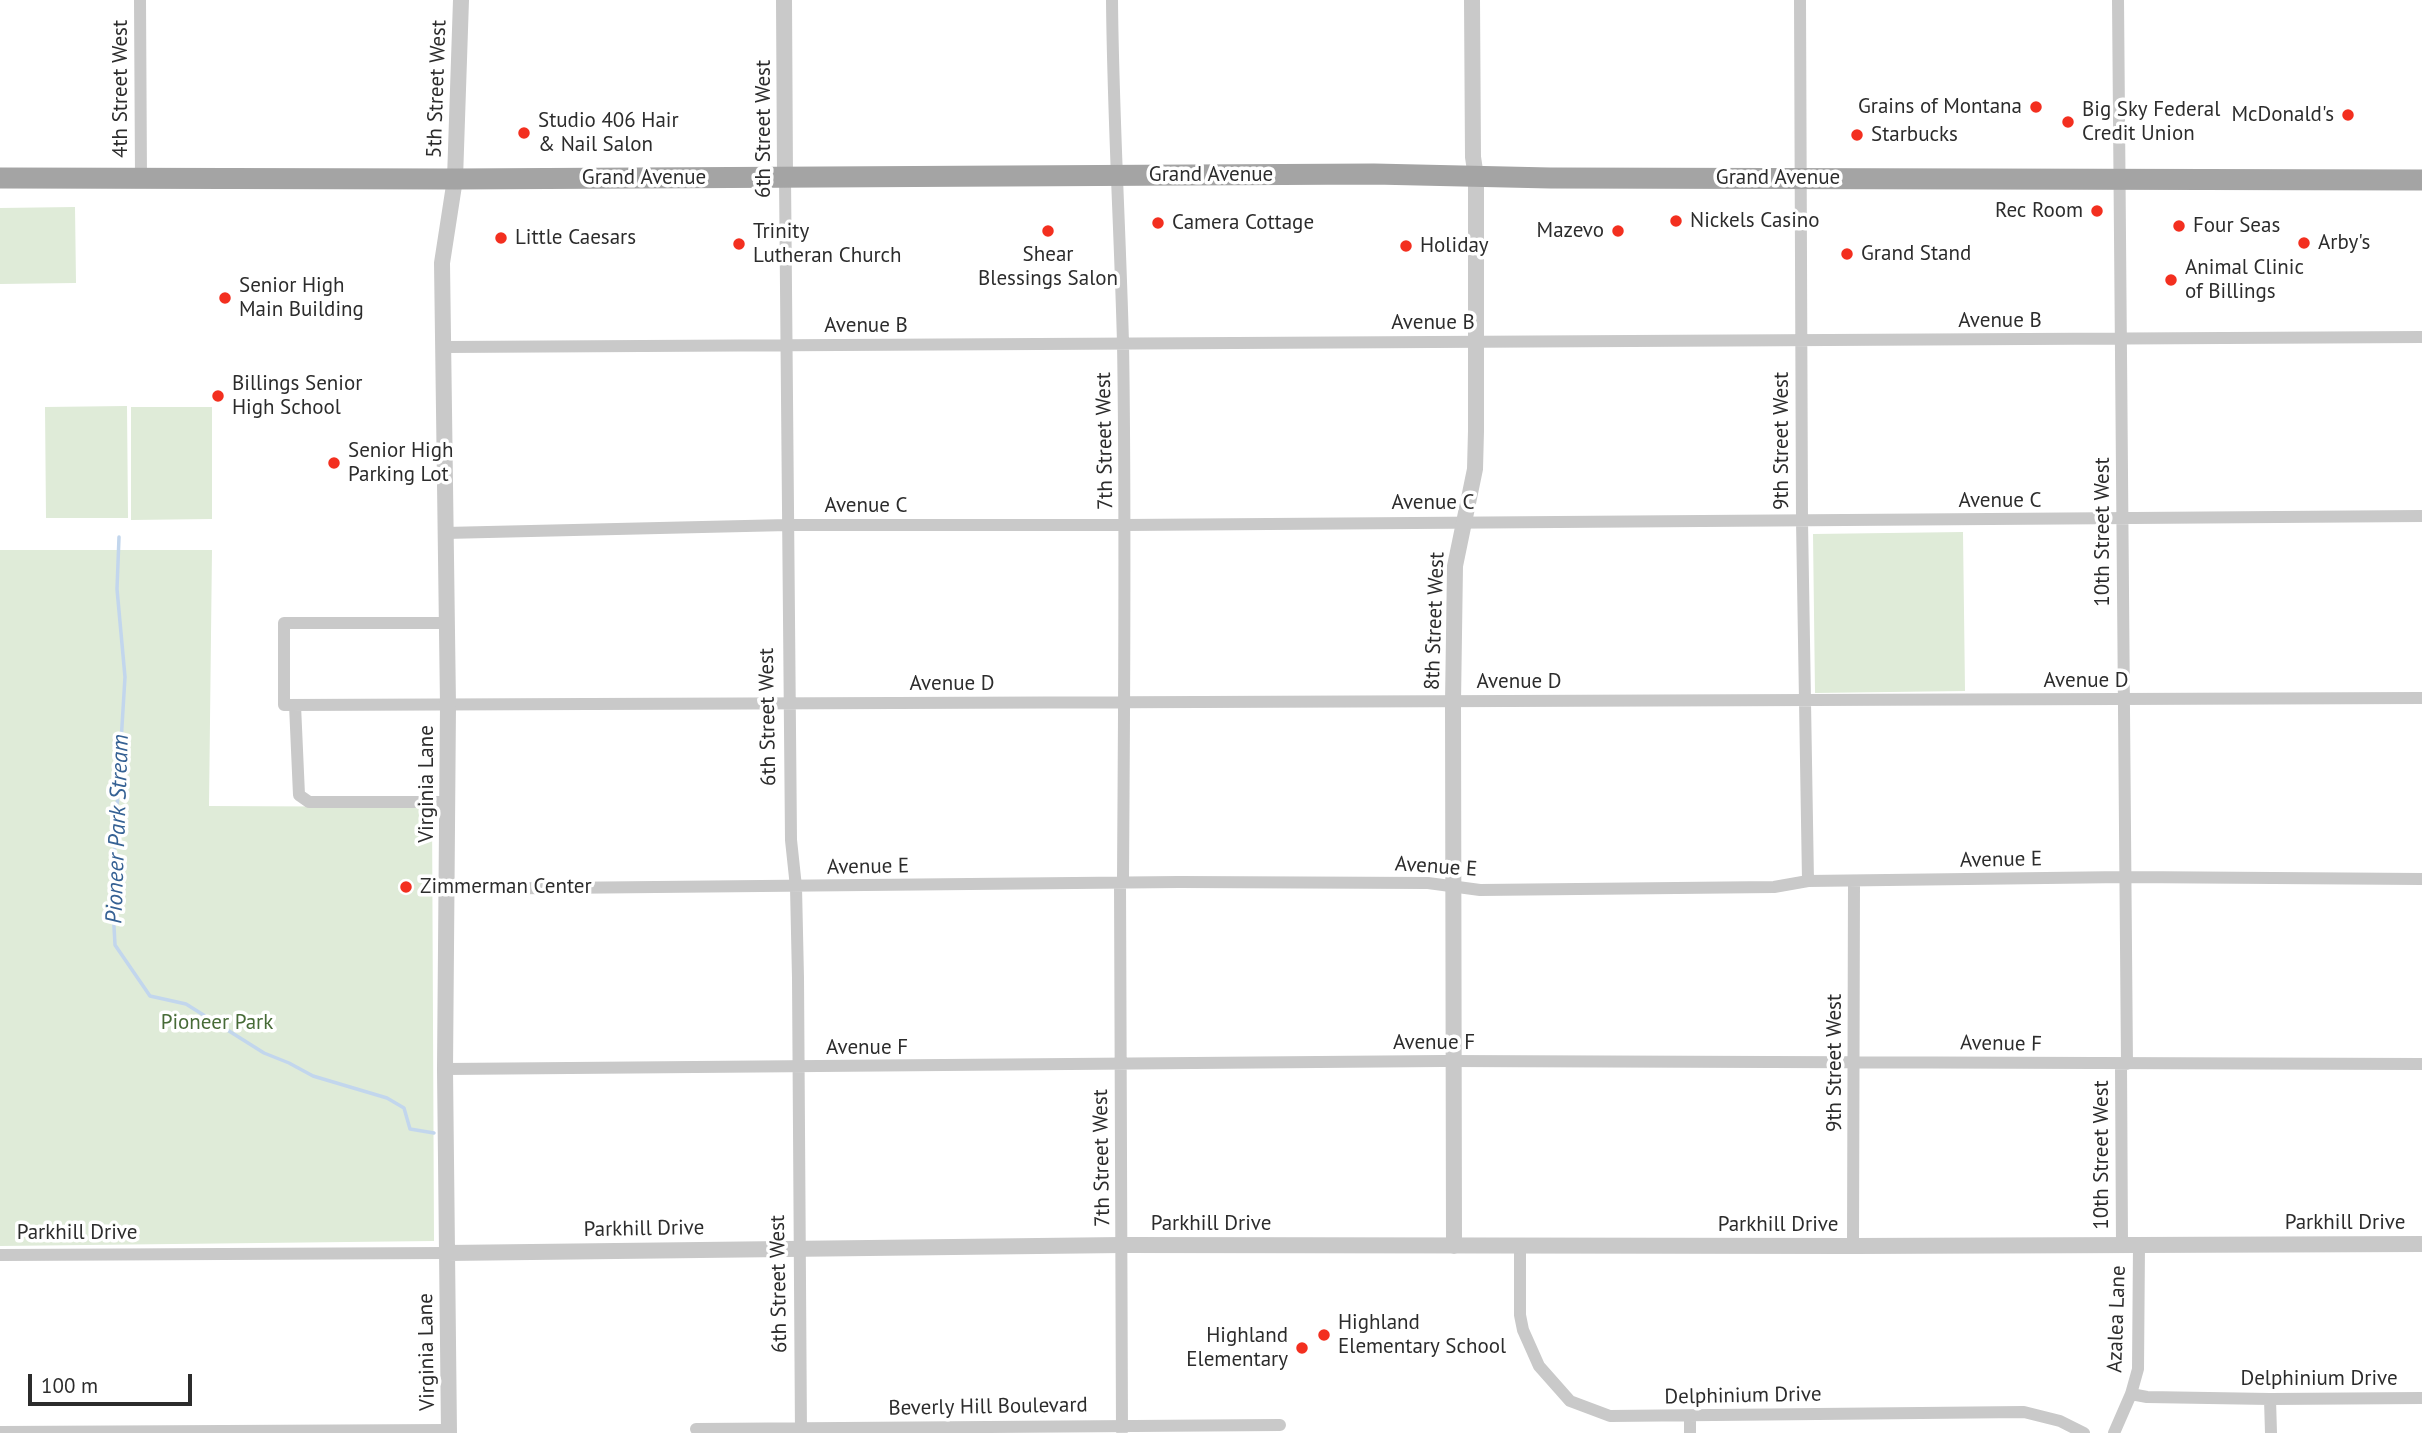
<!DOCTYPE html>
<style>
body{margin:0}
#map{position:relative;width:2422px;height:1433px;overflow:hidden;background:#fff;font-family:"PT Sans",sans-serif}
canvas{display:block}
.scale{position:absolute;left:28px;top:1374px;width:164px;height:32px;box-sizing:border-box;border:4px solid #2c2c2c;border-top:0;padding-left:9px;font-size:21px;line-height:24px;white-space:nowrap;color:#2c2c2c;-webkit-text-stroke:5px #fff;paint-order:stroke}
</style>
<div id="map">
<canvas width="2422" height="1433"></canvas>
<div class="scale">100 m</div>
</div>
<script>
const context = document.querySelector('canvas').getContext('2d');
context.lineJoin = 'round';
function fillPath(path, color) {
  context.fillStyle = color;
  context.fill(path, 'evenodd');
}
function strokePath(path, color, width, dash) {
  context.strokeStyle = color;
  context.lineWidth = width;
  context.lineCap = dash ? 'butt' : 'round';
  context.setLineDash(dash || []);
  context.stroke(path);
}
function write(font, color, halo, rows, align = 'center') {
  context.font = font + ' "PT Sans",sans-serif';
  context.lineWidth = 7;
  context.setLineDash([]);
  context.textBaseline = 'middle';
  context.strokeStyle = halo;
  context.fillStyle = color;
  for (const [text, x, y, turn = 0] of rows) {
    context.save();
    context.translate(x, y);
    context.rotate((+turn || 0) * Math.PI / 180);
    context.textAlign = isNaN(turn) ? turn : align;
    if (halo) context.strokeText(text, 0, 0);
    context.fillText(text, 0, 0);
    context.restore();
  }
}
fillPath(new Path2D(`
 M75,207L76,283L0,284V208Z
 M127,406L128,518H46L45,407Z
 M131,407H212V519L131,520Z
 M1963,532L1965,691L1815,693L1813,534Z
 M0,550H212L209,806L432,807L434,1241L0,1246Z`), '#dfebd8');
strokePath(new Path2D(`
 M119,537L117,589L125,677L112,889L115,945L150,996L186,1004L264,1053L289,1063L313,1076L387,1098L404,1108L410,1129L434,1133`), '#c2d6ed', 3.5);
strokePath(new Path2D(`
 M140,0L141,177
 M1112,0C1113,115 1120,229 1123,343C1126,523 1124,703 1123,882
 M1800,0L1802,521L1808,881
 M2118,0L2127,1064
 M785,177L791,840L796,887L798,978L801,1433
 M444,347L2422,337
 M445,533L788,525H1125L2422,516
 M447,623H284V705L2422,698
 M295,705L299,795L309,802H448
 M1120,882L1122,1431
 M447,889L1179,882L1428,883L1480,890L1774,887L1808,881L2125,877L2422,879
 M2121,1065L2122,1245
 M445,1069L1443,1061L2422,1064
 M1853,1246L1854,881
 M1520,1247V1315L1523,1330L1539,1366L1570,1401L1610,1416L2024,1412L2060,1421L2084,1433
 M0,1255L447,1253
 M2131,1394L2147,1397L2270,1399L2422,1398
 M2270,1399L2271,1433
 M696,1429L1280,1425
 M0,1432L449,1430
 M1690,1433V1416
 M2114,1433L2131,1394L2138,1369L2139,1245`), '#c9c9c9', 12);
strokePath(new Path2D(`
 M784,0L785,177
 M1454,1246L1453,702L1455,566L1475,469L1476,431V177L1473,157L1472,0
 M447,1253L1122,1245L1853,1246L2422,1244
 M449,1433L445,1069L448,705L442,263L455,179L461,0`), '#c9c9c9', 16);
strokePath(new Path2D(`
 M0,178L455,179L1374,174L1550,178L2422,180`), '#a4a4a4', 21);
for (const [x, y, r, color] of [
 [2036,107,7,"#f32f1f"],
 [2348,115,7,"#f32f1f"],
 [2068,122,7,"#f32f1f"],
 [524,133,7,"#f32f1f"],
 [1857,135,7,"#f32f1f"],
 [2097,211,7,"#f32f1f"],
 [1676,221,7,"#f32f1f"],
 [1158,223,7,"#f32f1f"],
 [2179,226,7,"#f32f1f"],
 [1048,231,7,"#f32f1f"],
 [1618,231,7,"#f32f1f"],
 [501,238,7,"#f32f1f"],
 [2304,243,7,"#f32f1f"],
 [739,244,7,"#f32f1f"],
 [1406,246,7,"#f32f1f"],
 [1847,254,7,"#f32f1f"],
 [2171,280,7,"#f32f1f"],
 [225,298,7,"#f32f1f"],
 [218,396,7,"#f32f1f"],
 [334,463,7,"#f32f1f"],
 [406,887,7,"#f32f1f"],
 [1324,1335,7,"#f32f1f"],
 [1302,1348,7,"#f32f1f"]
]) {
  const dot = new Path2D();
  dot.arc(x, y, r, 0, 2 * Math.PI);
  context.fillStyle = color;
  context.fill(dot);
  strokePath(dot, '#fff', 2.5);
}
write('21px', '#2c2c2c', '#fff', [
 ["4th Street West",121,89,-90],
 ["5th Street West",437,89,-88],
 ["6th Street West",764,129,-90],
 ["Grand Avenue",1211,175],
 ["Grand Avenue",644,178],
 ["Grand Avenue",1778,178],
 ["Avenue B",2000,321],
 ["Avenue B",1433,323],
 ["Avenue B",866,326],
 ["7th Street West",1105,441,-91],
 ["9th Street West",1782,441,-90],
 ["Avenue C",2000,501],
 ["Avenue C",1433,503],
 ["Avenue C",866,506],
 ["10th Street West",2103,532,-90],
 ["8th Street West",1435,621,-88],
 ["Avenue D",2086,681],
 ["Avenue D",1519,682],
 ["Avenue D",952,684],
 ["6th Street West",768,717,-91],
 ["Virginia Lane",427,784,-90],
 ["Avenue E",2001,860,-1],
 ["Avenue E",868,867,-1],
 ["Avenue E",1436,867,4],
 ["Avenue F",1434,1043],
 ["Avenue F",2001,1044,1],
 ["Avenue F",867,1048],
 ["9th Street West",1835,1063,-90],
 ["10th Street West",2102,1155,-90],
 ["7th Street West",1102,1158,-91],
 ["Parkhill Drive",2345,1223],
 ["Parkhill Drive",1211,1224],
 ["Parkhill Drive",1778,1225],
 ["Parkhill Drive",644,1229,-1],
 ["Parkhill Drive",77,1233],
 ["6th Street West",779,1284,-91],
 ["Azalea Lane",2117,1319,-88],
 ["Virginia Lane",427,1352,-91],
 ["Delphinium Drive",2319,1379],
 ["Delphinium Drive",1743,1396,-1],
 ["Beverly Hill Boulevard",988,1407,-1]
]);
write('21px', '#2c2c2c', '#fff', [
 ["Grains of Montana",2022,107,"right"],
 ["Big Sky Federal",2082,110],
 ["Credit Union",2082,134],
 ["McDonald's",2334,115,"right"],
 ["Studio 406 Hair",538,121],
 ["& Nail Salon",538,145],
 ["Starbucks",1871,135],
 ["Rec Room",2083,211,"right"],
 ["Nickels Casino",1690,221],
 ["Camera Cottage",1172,223],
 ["Four Seas",2193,226],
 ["Mazevo",1604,231,"right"],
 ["Trinity",753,232],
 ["Lutheran Church",753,256],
 ["Little Caesars",515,238],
 ["Arby's",2318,243],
 ["Holiday",1420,246],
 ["Grand Stand",1861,254],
 ["Shear",1048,255,"center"],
 ["Blessings Salon",1048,279,"center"],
 ["Animal Clinic",2185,268],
 ["of Billings",2185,292],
 ["Senior High",239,286],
 ["Main Building",239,310],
 ["Billings Senior",232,384],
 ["High School",232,408],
 ["Senior High",348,451],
 ["Parking Lot",348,475],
 ["Zimmerman Center",420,887],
 ["Highland",1338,1323],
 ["Elementary School",1338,1347],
 ["Highland",1288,1336,"right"],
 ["Elementary",1288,1360,"right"]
], 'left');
write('21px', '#476b37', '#fff', [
 ["Pioneer Park",217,1023]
]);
write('italic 23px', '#356194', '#fff', [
 ["Pioneer Park Stream",118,829,-88]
]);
</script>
